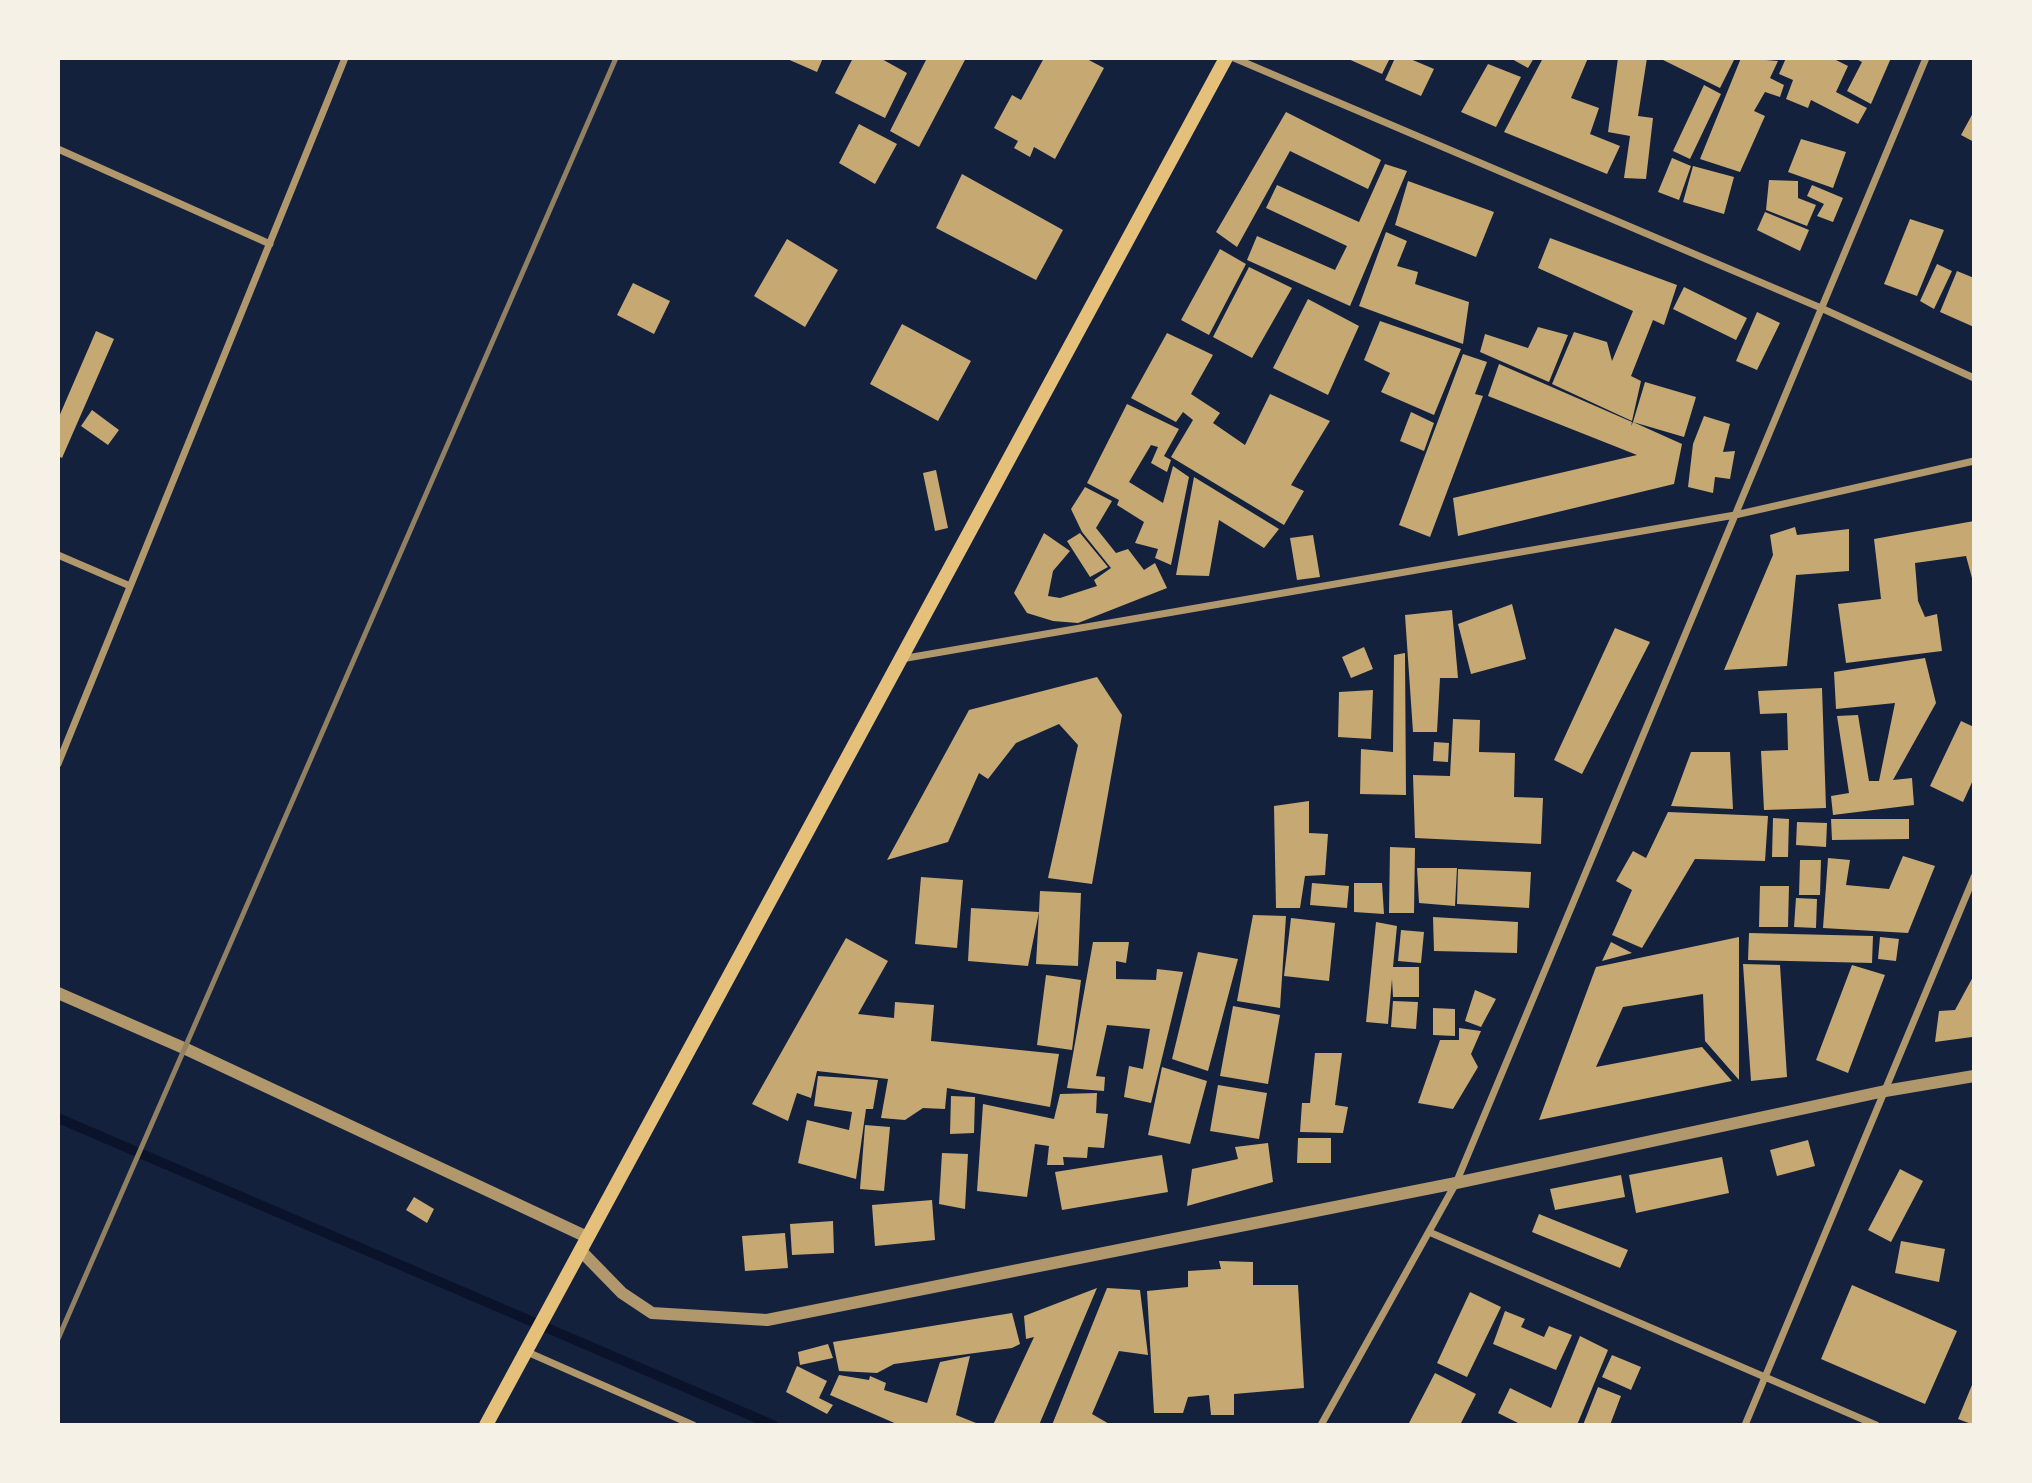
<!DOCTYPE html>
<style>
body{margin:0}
#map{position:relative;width:2032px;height:1483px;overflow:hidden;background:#14213d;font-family:Georgia,serif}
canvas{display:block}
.frame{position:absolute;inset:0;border:60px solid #f6f1e7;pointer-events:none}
</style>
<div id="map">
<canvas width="2032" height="1483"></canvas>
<div class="frame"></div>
</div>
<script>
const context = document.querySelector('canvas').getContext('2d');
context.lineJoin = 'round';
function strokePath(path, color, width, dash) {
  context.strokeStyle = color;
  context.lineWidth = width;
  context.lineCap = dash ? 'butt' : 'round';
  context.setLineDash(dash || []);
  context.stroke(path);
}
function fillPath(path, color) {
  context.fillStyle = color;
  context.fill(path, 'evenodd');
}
strokePath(new Path2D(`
 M58,1118L773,1425`), '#0b132b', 10);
fillPath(new Path2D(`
 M785,58H823L817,72Z
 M853,58H880L907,73L885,118L835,93Z
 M927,58H966L919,147L890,131Z
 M1044,58H1085L1104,68L1055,159L1034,147L1030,157L1014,148L1018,141L994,128L1012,95L1021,100Z
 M1346,58H1390L1382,74Z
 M1395,58H1408L1434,69L1421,96L1385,80Z
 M1510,58H1534L1528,68Z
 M1543,58H1588L1571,98L1599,108L1590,134L1620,146L1607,174L1504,132Z
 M1618,58H1647L1638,116L1653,118L1646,179L1624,178L1630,136L1608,132Z
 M1659,58H1735L1720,88Z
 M1741,58L1778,61L1770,78L1784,85L1780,97L1765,92L1754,111L1765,116L1740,172L1700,159Z
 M1786,58H1832L1848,66L1836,92L1867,108L1858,124L1811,100L1808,108L1786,99L1793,80L1779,74Z
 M1854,58H1891L1871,104L1847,91L1862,62Z
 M1488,64L1521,77L1496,127L1461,112Z
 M1704,85L1721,94L1690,159L1673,151Z
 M1974,111V142L1961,135Z
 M1286,112L1381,160L1368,189L1290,151L1237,247L1216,232Z
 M859,124L897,144L875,184L839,163Z
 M1801,139L1846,152L1833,188L1788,172Z
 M1672,158L1691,166L1679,200L1658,192Z
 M1385,164L1407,171L1350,306L1247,260L1257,236L1335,270L1347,246L1266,208L1277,185L1359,222Z
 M1693,166L1734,177L1724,214L1683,202Z
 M962,174L1063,230L1036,280L936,228Z
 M1769,180L1798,181V198L1816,205L1807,226L1766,210Z
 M1408,181L1494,212L1476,257L1395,225Z
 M1812,185L1843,198L1833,222L1817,216L1824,204L1807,196Z
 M1765,212L1809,230L1800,251L1757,230Z
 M1910,219L1944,230L1917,296L1884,284Z
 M1386,232L1407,241L1397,266L1418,272L1415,284L1469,302L1463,344L1359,306Z
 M1550,238L1677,285L1664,325L1653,320L1631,376L1641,381L1632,421L1552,384L1574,332L1607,342L1612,361L1633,311L1538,268Z
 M787,239L838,270L805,327L754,296Z
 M1220,249L1246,264L1209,335L1181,320Z
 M1937,264L1952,271L1934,309L1920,301Z
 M1249,267L1292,288L1252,358L1213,337Z
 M1957,271L1974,278V327L1940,312Z
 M633,283L670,301L654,334L617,315Z
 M1684,287L1747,318L1736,340L1673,309Z
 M1308,299L1359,326L1328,395L1273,368Z
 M1757,312L1780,323L1757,370L1736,361Z
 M1380,321L1461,349L1434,415L1381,392L1390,373L1364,360Z
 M902,324L971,361L938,421L870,384Z
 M1538,327L1568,335L1549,382L1480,352L1485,334L1528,348Z
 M96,331L114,339L62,458L58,456V419Z
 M1167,333L1213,355L1191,394L1220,413L1213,423L1245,445L1270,394L1330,421L1291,485L1304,491L1284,525L1171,457L1193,420L1183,412L1176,422L1131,398Z
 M1463,354L1487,362L1475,394L1483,396L1430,537L1399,525Z
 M1499,364L1632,422L1631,426L1633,422L1682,444L1674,484L1458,536L1453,498L1637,455L1488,396Z
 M1645,382L1696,397L1684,437L1633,422Z
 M1127,404L1179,429L1164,456L1171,460L1167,472L1151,463L1158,447L1151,445L1129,482L1163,503L1173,466L1189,477L1171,565L1155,558L1158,549L1135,543L1144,522L1117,505L1119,500L1087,483Z
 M92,410L119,430L108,445L81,426Z
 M1411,412L1434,423L1424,451L1400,441Z
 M1704,416L1730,424L1723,452L1735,451L1730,479L1715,477L1713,493L1688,487L1693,444Z
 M936,470L948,528L935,531L923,473Z
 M1194,477L1279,529L1264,548L1219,520L1209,576L1176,575Z
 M1085,487L1112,501L1096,528L1116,553L1128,549L1144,570L1155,563L1167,588L1078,623L1053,621L1027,613L1014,593L1044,533L1070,551L1053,571L1048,596L1060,598L1097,586L1094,580L1111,568L1082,532L1071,509Z
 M1974,521V578H1972L1966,556L1915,563L1918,601L1925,617L1937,614L1942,651L1846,663L1838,604L1881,599L1874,539Z
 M1795,527L1797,535L1849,529V571L1796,575L1787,666L1724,670L1773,555L1770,535Z
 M1080,533L1108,567L1090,577L1067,541Z
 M1313,535L1320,577L1297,580L1290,538Z
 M1512,604L1526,659L1471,674L1458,624Z
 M1452,610L1458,678H1440L1437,732H1413L1405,615Z
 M1615,628L1650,642L1582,774L1554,760Z
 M1364,647L1373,669L1351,678L1342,657Z
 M1405,653L1406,795L1360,794L1361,749L1393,752L1394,655Z
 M1925,658L1936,703L1893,780L1912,778L1914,805L1833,815L1831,796L1849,793L1837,716L1858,715L1869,781H1879L1895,703L1836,709L1834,672Z
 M1097,677L1122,715L1092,884L1048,878L1078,745L1059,724L1016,743L988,779L979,773L948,842L887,860L969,710Z
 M1822,688L1826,808L1764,810L1761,751L1788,750L1787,713L1760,714L1758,691Z
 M1373,690L1371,739L1338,737L1339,692Z
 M1453,719L1480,720L1479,752L1515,753L1514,797L1543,798L1541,844L1415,838L1413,775L1450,776Z
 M1961,721L1974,727V778L1963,802L1930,786Z
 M1434,742L1449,743L1448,762L1433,761Z
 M1691,752H1730L1733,809L1671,806Z
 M1309,801V833L1328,834L1325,875L1305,876L1300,908H1276L1274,806Z
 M1668,812L1768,816L1765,861L1695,859L1642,948L1612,935L1632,890L1616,881L1633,851L1646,858Z
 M1773,818L1789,819L1788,857H1772Z
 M1831,819H1909V839L1832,840Z
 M1797,822L1827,823L1826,847L1796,845Z
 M1390,847L1415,848L1414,913H1389Z
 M1903,856L1935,866L1908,933L1823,928L1828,858L1850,860L1846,885L1889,889Z
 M1800,860H1821L1820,895H1799Z
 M1417,868H1457L1455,906L1419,903Z
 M1458,869L1531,872L1529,908L1457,904Z
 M921,877L963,880L957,948L915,944Z
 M1312,883L1349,886L1347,908L1310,905Z
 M1354,883H1382L1384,914L1354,912Z
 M1760,886H1789L1788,927H1759Z
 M1040,891L1081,893L1078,966L1036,964L1039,912L1028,966L968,961L971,908L1039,912Z
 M1796,898L1817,899L1816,928L1794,927Z
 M1253,915L1286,916L1280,1008L1237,1001Z
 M1433,917L1518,922L1517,953L1434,951Z
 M1291,918L1335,923L1329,981L1284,976Z
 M1376,922L1397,926L1393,967H1419V997H1393L1392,979L1388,1024L1366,1022Z
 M1401,930L1424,932L1421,963L1398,961Z
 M1749,933L1873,936L1872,963L1748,960Z
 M1739,937V1080L1705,1041L1703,994L1623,1007L1596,1067L1702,1047L1732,1081L1539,1120L1596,967Z
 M1880,937L1899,939L1896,961L1878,959Z
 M846,938L888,961L858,1014L894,1018L895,1002L934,1005L931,1041L1059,1054L1050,1107L947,1088L945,1109L923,1108L905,1120L881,1118L888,1079L817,1071L811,1098L797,1093L788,1121L752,1104Z
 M1093,942H1129L1126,963L1116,961V979L1156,980L1157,969L1183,972L1151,1103L1124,1097L1129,1066L1143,1069L1150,1029L1107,1025L1096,1076L1105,1077L1104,1091L1067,1088Z
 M1611,942L1632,953L1602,961Z
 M1198,952L1238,959L1208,1071L1172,1059Z
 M1743,964L1780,965L1787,1077L1751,1081Z
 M1852,965L1885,975L1848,1073L1816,1060Z
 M1046,975L1081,980L1072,1050L1037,1045Z
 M1974,975L1972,1037L1935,1042L1939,1011L1955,1010Z
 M1475,990L1496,999L1481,1027L1465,1021Z
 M1393,1001L1418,1002L1416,1029L1391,1027Z
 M1233,1006L1280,1015L1268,1084L1220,1076Z
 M1433,1008L1455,1009V1036L1433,1035Z
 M1459,1028L1481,1031L1471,1054L1478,1067L1453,1109L1418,1103L1440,1040H1459Z
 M1315,1053H1342L1335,1105L1348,1107L1343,1133L1300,1132L1302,1103H1310Z
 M1162,1067L1207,1081L1190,1144L1148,1135Z
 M818,1076L878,1080L873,1109H866L856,1179L798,1163L807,1120L849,1130L852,1112L814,1106Z
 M1218,1085L1267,1093L1259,1139L1210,1131Z
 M1097,1093L1096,1113L1108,1114L1104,1148L1088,1147L1087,1158L1063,1157L1064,1165H1047L1049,1146L1035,1144L1027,1197L977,1191L983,1104L1054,1119L1060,1094Z
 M951,1096L975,1097L974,1133L950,1134Z
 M865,1125L890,1127L884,1191L860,1189Z
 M1298,1138H1331V1163H1297Z
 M1808,1140L1815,1166L1777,1176L1770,1150Z
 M1268,1143L1273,1182L1187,1206L1192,1169L1238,1159L1235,1147Z
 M942,1153L968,1154L965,1209L939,1204Z
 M1162,1155L1168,1192L1062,1210L1055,1172Z
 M1722,1157L1729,1193L1636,1213L1629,1175Z
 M1900,1169L1923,1181L1891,1242L1868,1230Z
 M1621,1175L1625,1197L1555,1210L1550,1189Z
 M414,1197L434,1209L427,1223L406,1210Z
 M932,1200L935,1240L875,1246L872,1205Z
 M1539,1214L1628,1250L1620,1268L1532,1232Z
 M833,1221L834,1253L792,1255L790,1224Z
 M785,1233L788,1268L745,1271L742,1236Z
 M1901,1241L1945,1249L1939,1282L1895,1273Z
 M1219,1261L1253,1262V1285H1298L1304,1388L1234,1394V1415H1211L1209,1395L1188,1397L1183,1413H1154L1147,1291L1188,1287V1271L1221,1269Z
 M1852,1285L1957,1331L1925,1404L1821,1359Z
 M1097,1288L1039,1425H993L1034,1337L1026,1339L1024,1316Z
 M1107,1288L1140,1290L1148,1355L1119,1351L1092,1414L1111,1425H1052Z
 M1470,1292L1501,1307L1467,1377L1437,1363Z
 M1505,1311L1525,1319L1521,1327L1544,1337L1549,1326L1572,1335L1556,1370L1493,1344Z
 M1012,1313L1020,1344L1012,1348L894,1364L877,1373L839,1371L833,1342Z
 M1580,1336L1608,1350L1577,1425H1522L1498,1413L1510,1388L1551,1408Z
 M828,1344L833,1358L800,1365L798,1352Z
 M1612,1355L1641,1367L1631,1390L1602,1377Z
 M970,1356L956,1415L981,1425H899L830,1395L839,1375L869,1380L870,1376L886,1383L884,1390L927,1403L940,1362Z
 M797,1366L827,1381L819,1398L833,1405L827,1414L786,1392Z
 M1435,1373L1476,1394L1460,1425H1408Z
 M1974,1380V1425L1958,1419Z
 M1598,1387L1621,1396L1610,1425H1583Z`), '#c6a872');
strokePath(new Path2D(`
 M1234,58L1821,308L1974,378
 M58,149L270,244
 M58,555L130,586
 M901,659L1735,515L1974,461
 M58,764L345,58
 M1429,1232L1876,1425
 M525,1351L693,1425
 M1321,1425L1456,1183L1926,58
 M1745,1425L1974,877`), '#b1986c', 7);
strokePath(new Path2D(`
 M58,993L186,1049L587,1237
 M580,1250L622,1293L652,1313L767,1320L1456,1183L1885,1091L1974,1076`), '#b1986c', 12);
strokePath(new Path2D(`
 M486,1425L1226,58`), '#e5c07b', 14);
strokePath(new Path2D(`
 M58,1339L616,58`), '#918062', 5);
</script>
